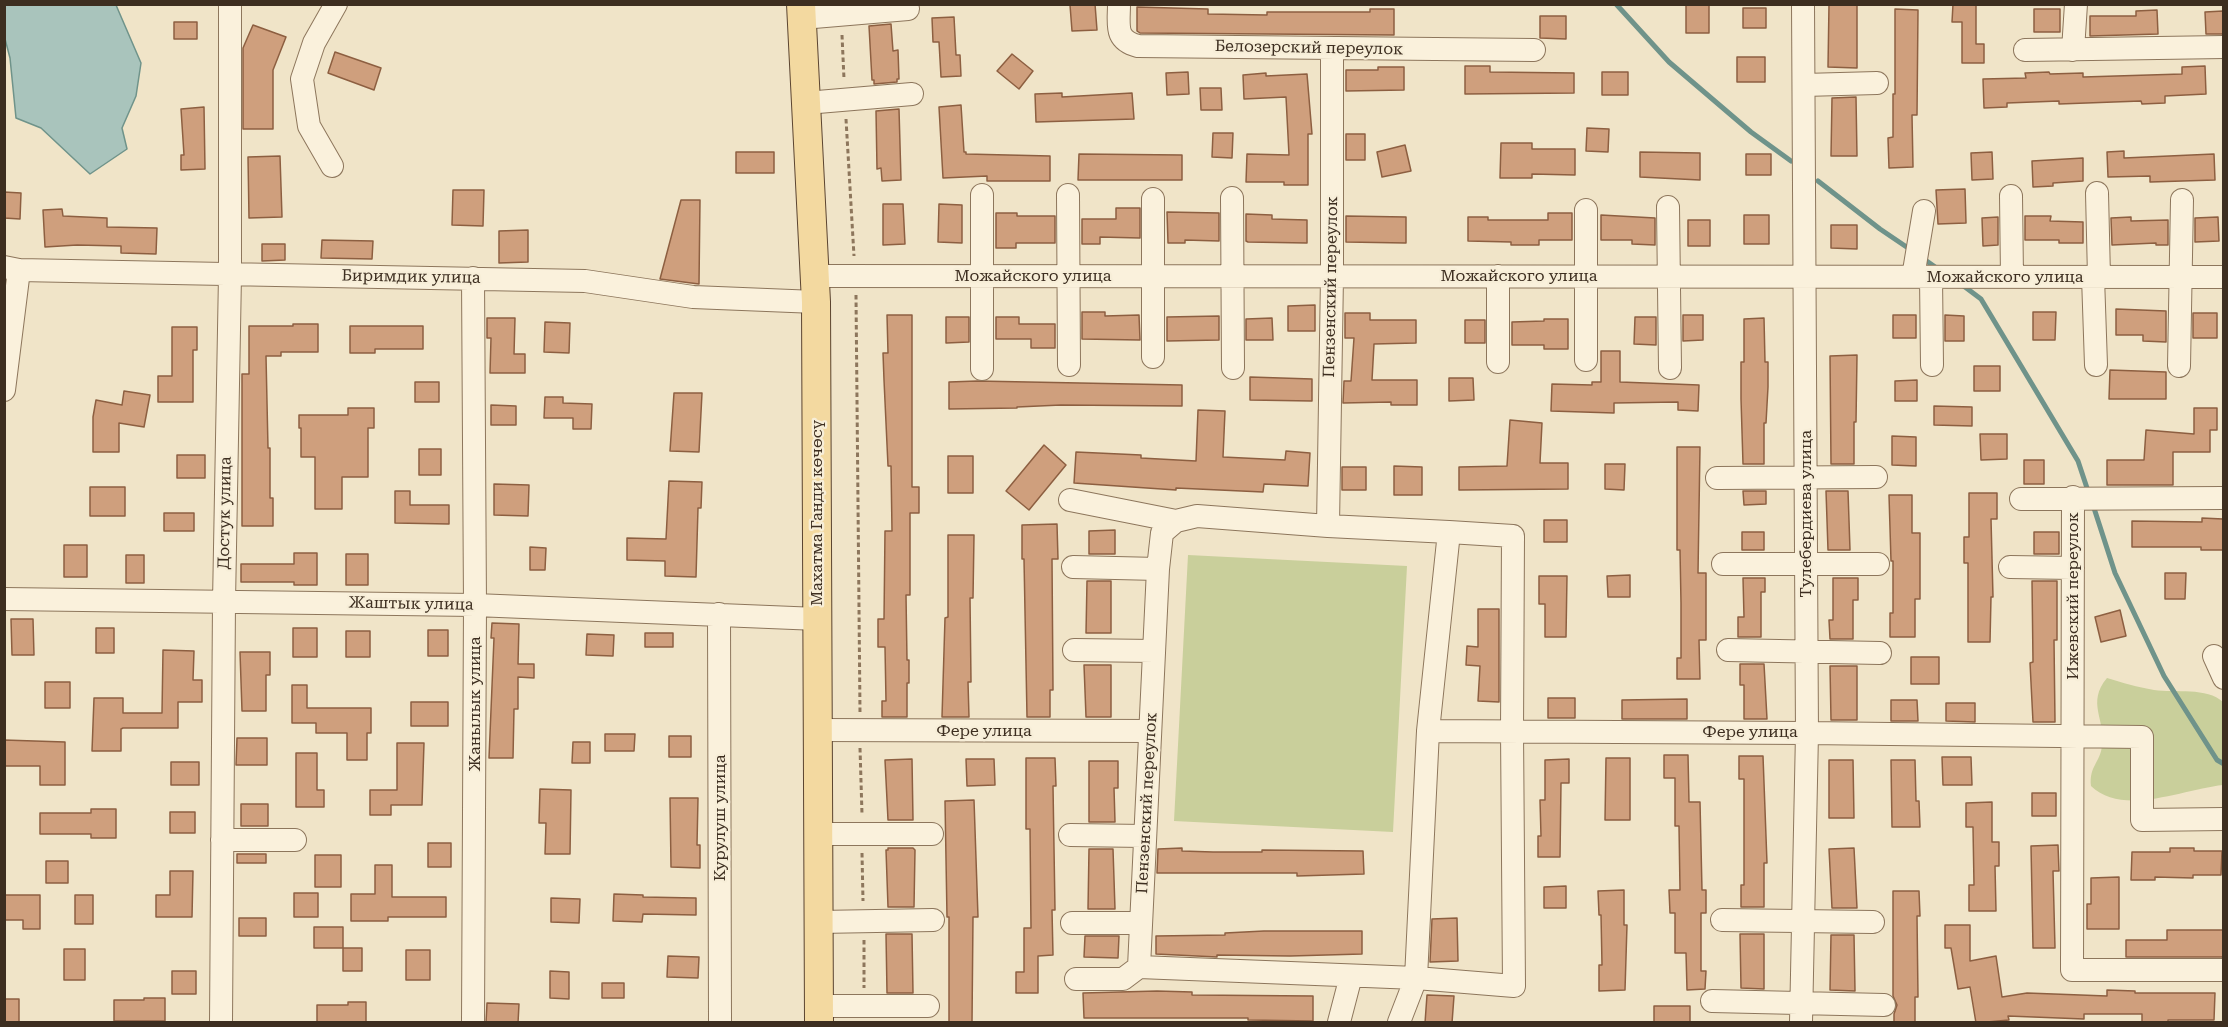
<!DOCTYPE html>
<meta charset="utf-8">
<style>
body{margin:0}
#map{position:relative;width:2228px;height:1027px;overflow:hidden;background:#f0e4c8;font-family:"Roboto Serif",serif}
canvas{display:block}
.frame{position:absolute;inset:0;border:6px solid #3d2e20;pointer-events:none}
</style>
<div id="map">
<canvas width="2228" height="1027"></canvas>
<div class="frame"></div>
</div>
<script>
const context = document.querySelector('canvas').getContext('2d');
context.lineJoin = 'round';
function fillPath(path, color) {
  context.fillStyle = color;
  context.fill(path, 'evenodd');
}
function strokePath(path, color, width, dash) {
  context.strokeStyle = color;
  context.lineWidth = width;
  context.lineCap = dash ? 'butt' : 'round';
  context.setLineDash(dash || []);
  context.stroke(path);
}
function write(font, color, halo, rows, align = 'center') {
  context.font = font + ' "Roboto Serif",serif';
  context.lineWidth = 4.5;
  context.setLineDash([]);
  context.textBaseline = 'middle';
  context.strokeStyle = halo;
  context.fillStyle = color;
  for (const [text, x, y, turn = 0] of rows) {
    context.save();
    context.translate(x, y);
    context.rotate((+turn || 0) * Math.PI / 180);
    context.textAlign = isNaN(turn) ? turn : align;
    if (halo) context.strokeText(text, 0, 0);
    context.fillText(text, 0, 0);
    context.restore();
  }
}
fillPath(new Path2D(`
 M1188,555L1407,566L1393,832L1174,821Z
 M2107,678C2123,683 2137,687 2154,690C2175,693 2207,687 2223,702V785C2184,789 2123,817 2091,786C2089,766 2100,763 2102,746C2106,719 2086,703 2107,678Z`), '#c9cf9b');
const water = new Path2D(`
 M5,4L116,5L141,63L136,96L122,128L127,149L90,174L41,128L16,118L10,58L5,39Z`);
fillPath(water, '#a9c4bc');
strokePath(water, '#6f938a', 1.5);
strokePath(new Path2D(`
 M1616,4L1669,62L1751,132L1791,161
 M1818,181L1880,229L1911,250
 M1921,257L1938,269
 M1961,284L1981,299L2078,461L2089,494
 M2093,505L2115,573L2164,676L2217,760L2224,764`), '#6f938a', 5);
const building = new Path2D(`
 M1095,4L1097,30L1072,31L1070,5Z
 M1829,4H1857V68L1828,67Z
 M1953,4H1976V44H1984V63H1962V22H1952Z
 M1686,5H1709V33H1686Z
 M1137,7L1208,9V14L1267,15V12H1370V9H1394V35L1140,33L1137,31Z
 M1743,8H1766V28H1743Z
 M1895,9L1918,10L1917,115H1912L1913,167L1889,168L1888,138L1893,137V94H1895Z
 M2034,9H2060V32H2034Z
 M2157,10L2158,34L2090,36V16H2136V11Z
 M2223,11V34H2206L2205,12Z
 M1540,16H1566V39L1540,38Z
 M954,17L956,55H960L961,76L941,77L939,42H933L932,18Z
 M174,22H197V39H174Z
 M891,24L893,51L898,50L899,79H897V82L874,84V80H872L869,26Z
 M253,25L286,37L273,70V129H243V48Z
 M335,52L381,68L374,90L328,73Z
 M1012,54L1033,71L1019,89L997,71Z
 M1737,57H1765V82H1737Z
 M1465,66H1490V72L1574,73V93L1465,94Z
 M2205,66L2206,94L2165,96V103L2142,104L2141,101L2059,104V101L2007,103V107L1984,108L1983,79L2026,78L2025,73L2049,72L2050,74L2083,73V77L2182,74V67Z
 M1378,67H1404V90L1346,91V70H1378Z
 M1188,72L1189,94L1167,95L1166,73Z
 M1602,72H1628V95H1602Z
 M1266,73V76L1307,74L1312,134H1308V185H1284V182H1246L1247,154L1289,155L1286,97L1244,99L1243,75Z
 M1200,88H1221L1222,110H1201Z
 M1062,93V97L1132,93L1134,119L1036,122L1035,94Z
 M1856,97L1857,156H1831L1832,98Z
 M961,105L964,152H966V154L1050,156V181H987V176L943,178L939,107Z
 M204,107L205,169L181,170V155H184L181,109Z
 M899,109L901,180L882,181L881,168L877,169L876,111Z
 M1587,128L1609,129L1608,152L1586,151Z
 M1213,133H1233L1232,158L1212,157Z
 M1346,134H1365V160H1346Z
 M1501,143H1532V149H1575V175L1532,174V178H1500Z
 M1405,145L1411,171L1382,177L1377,152Z
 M2124,151V158L2214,154L2215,180L2150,182V176L2108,177L2107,152Z
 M736,152H774V173H736Z
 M1640,152L1700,153V180L1640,177Z
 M1992,152L1993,179L1972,180L1971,153Z
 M1079,154L1182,155V180H1078Z
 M1746,154H1771V175H1746Z
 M280,156L282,217L249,218L248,157Z
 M2083,158V181L2053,183V186L2033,187L2032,161Z
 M1965,189L1966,223L1938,224L1936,190Z
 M453,190H484L483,226L452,225Z
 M4,192L21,193L20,219L4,218Z
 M681,200H700L699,284L660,279Z
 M883,204H903L905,244L883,245Z
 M939,204L962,205V243L938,242Z
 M1116,208H1140V238L1100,237V244H1082V219H1116Z
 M62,209L63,216L107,218V227L157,228L156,254L121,253V246L77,245L45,247L43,210Z
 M1167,212L1219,213V241L1185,240V243H1168Z
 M996,213H1017V216H1055V243H1016V248H996Z
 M1548,213H1572V240H1539V245H1511V242L1468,241V217H1488V220H1548Z
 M1246,214L1272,215V219L1307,220V243L1248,242L1246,241Z
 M1601,215L1655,218V245L1632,244V240H1601Z
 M1744,215H1769V244H1744Z
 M1346,216L1406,217V243L1346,242Z
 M2025,216H2051L2050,221L2083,222V243H2059V240H2025Z
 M1998,217V245L1983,246L1982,218Z
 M2131,217V221L2168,220V245H2156V243L2112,245L2111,218Z
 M2218,217L2219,241L2195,242V218Z
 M1688,220H1710V246H1688Z
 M1831,225H1857V249L1831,248Z
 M528,230V262L499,263V231Z
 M322,240L373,241L372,259L321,258Z
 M262,244H285V260L262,261Z
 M1315,305V331H1288V306Z
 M2116,309L2166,311V342L2143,341V335H2116Z
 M1082,312H1105V316L1139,315L1140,340L1082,339Z
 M2033,312H2056L2055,340H2033Z
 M1345,313H1370V320H1416V343L1374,344L1372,380H1417V405H1391V402L1343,403L1344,381H1351L1354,338H1345Z
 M2193,313H2217V338H2193Z
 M887,315H912V487H919V513H910V595H906L907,660H909V683H907V717H882V701H886L885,647H878V619H884L885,531H892L891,466H888L884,380L883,353H888Z
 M1683,315H1703V340L1683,341Z
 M1893,315H1916V338H1893Z
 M1945,315L1964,316V341H1945Z
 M1219,316V340L1167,341V317Z
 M946,317H969V342L946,343Z
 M996,317H1019V324H1055V348H1031V339H996Z
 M1635,317H1656V345L1634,344Z
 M487,318H515L514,354H525V373H490L491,338H487Z
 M1272,318L1273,340H1246V319Z
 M1764,318L1765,362H1768V387L1766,423H1764V464H1743L1741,399V362H1744V319Z
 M1544,319H1568V349H1544V345H1512V322L1544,321Z
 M1465,320H1485V343H1465Z
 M545,322L570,323L569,353L544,352Z
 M293,324H318V352H281V356H266L268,448H270V498H273V526H242V374H249V326H293Z
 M350,326H423V349H375V353H350Z
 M172,327H197V350H193V402H158V376H172Z
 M1601,351H1620V382L1699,385L1698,411L1678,410V402L1614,403V413L1551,411L1552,384L1592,385V382H1601Z
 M1857,355L1856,422H1854V464H1831L1830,356Z
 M1974,366H2000V391H1974Z
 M2110,370L2166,372V399H2109Z
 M1250,377L1312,379V401L1250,400Z
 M1449,378H1473L1474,400L1449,401Z
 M1917,380V401H1895V381Z
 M977,381L1182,385V406L1061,405L1017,407V408L949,409V382Z
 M415,382H439V402H415Z
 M124,391L150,395L144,427L119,423V452H93V417L96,400L122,405Z
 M674,393H702L699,452L670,451Z
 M545,397H563V403L592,404L591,429H573V418H544Z
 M491,405L516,406V425H491Z
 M1934,406L1972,407V426L1934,425Z
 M348,408H374V428H368V477H342V509H315V457H301V428H299V415H348Z
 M2194,408H2217V430H2210V452H2173V485H2107V460H2144L2146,430L2194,434Z
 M1198,410L1225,411L1223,457L1285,460L1286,451L1310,453L1308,486L1264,484L1263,492L1176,488V490L1074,483L1076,452L1141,455V458L1196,461Z
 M1510,420L1542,423L1540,463H1568V489L1459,490V467L1507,466Z
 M1980,434H2007V459L1981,460Z
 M1892,436L1916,437V466L1892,465Z
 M1044,445L1066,465L1029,510L1006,491Z
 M1677,447H1700L1698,573H1706V640H1699L1700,679H1677V658H1681V603L1680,550H1677Z
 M419,449H441V475H419Z
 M177,455H205V478H177Z
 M948,456H973V493H948Z
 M2024,460H2044V484H2024Z
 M1605,464H1625L1624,490L1605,489Z
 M1394,466L1422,467V495H1394Z
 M1342,467H1366V490H1342Z
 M669,481L702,482L701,508H698L696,577L665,576V561L627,560V538L666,539Z
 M494,484L529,485L528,516L494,515Z
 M90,487H125V516H90Z
 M395,491H410V505H449V524L395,523Z
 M1743,491H1766V504L1744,505Z
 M1826,491H1848L1850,550H1828Z
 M1969,493H1997V519H1991L1993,597H1991L1990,642H1968V563H1964V537H1969Z
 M1889,495H1912V533H1920V599H1915V637H1890V613H1893V561H1891Z
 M164,513H194V531H164Z
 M2202,518L2223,519V550H2201V547H2132V521L2202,522Z
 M1544,520H1567V542H1544Z
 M1057,524L1058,559H1052L1053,690H1050V717H1027L1024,559H1022V525Z
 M1115,530V554H1089V531Z
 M1742,532H1764V550H1742Z
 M2034,532H2059V554H2034Z
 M948,535H974L973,598H970L971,682H968L969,717H942L945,618L948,617Z
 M64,545H87V577H64Z
 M530,547L546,548L545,570H530Z
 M294,553H317V585H294V582H241V564H294Z
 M346,554H368V585H346Z
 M126,555H144V583H126Z
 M2165,573H2186L2185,599H2165Z
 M1630,575V597H1608L1607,576Z
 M1539,576H1567L1566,637H1545V604H1539Z
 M1743,578H1765V592H1761V637H1738V617H1744Z
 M1833,578H1858V600H1853V639H1830L1829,620H1833Z
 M1087,581H1111V633H1086Z
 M2032,581H2057V640H2054L2055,722H2033L2030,663L2033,662Z
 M1478,609H1499V702L1478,701L1480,666L1466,665L1467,646L1478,647Z
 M2120,610L2126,636L2101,642L2095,617Z
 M11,619H33L34,655H12Z
 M492,623L519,624L518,664H534V678L518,677V709H514L513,758H489L494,638H491Z
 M96,628H114V653H96Z
 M293,628H317V657H293Z
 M428,630H448V656H428Z
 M346,631H370V657H346Z
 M645,633H673V647H645Z
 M587,634L614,635L613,656L586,655Z
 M163,650L194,651L193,680H202V702H178V728H123L121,729V751H92L94,698H123V713H162Z
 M240,652H270V675H266V711H242Z
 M1911,657H1939V684H1911Z
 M1740,664H1764L1767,719H1744V685H1740Z
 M1084,665H1111V717H1086Z
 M1830,666H1857V720H1831Z
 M45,682H70V708H45Z
 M292,685H307V708H371V733H367V760H347V733H316V723H292Z
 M1548,698H1575V718H1548Z
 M1687,699V719H1622V700Z
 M1891,700H1917L1918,721H1891Z
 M411,702H448V726H411Z
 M1946,703H1975V722L1946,721Z
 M605,734H635L634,751H605Z
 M669,736H691V757H669Z
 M237,738H267V765H236Z
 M4,740L65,742V785H40V766H4Z
 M573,742H590V763H572Z
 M397,743H424L422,805H391V815H370V790H397Z
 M296,753H317V790H324V807H296Z
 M1664,755H1688L1689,802H1700L1702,890H1706V913H1701V971H1706L1705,989L1687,990L1686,953H1675V913H1670L1669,890H1680L1679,826H1675V778H1664Z
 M1739,756H1763L1767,863H1764V907H1741V885H1744V779H1739Z
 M1942,757H1971L1972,785H1943Z
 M1026,758H1055L1056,786H1053L1055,910H1052L1053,955L1038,956V993H1016V972H1024V928H1031L1030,829H1026Z
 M1606,758H1630V820H1605Z
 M912,759L913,820H888L885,760Z
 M966,759H994L995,785L967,786Z
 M1569,759V783H1561L1560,857H1538V836H1541L1540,800H1545V760Z
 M1829,760H1853L1854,818H1829Z
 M1891,760H1915L1916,801H1919L1920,827H1892Z
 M1089,761H1118V788H1114L1115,822H1089Z
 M171,762H199V785H171Z
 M540,789L571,790L570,854H545L546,823H539Z
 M2032,793H2056V816H2032Z
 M670,798H698L697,845H700V868L671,867Z
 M974,800L978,917H973L972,1023H949V917H947L945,801Z
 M1992,802V842H1999V866H1995L1996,911H1969V885H1974L1973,827H1966V803Z
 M241,804H268V826H241Z
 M91,809H116V838H91V834H40V813H91Z
 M170,812H195V833H170Z
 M428,843H451V867H428Z
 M2058,845L2059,871H2053L2055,948H2033L2031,846Z
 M888,848H913L915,850L914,907H888L886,850H888Z
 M1182,848V851L1213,852H1262V850L1363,851L1364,874L1297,876V873H1157L1158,849Z
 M1854,848L1857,908H1832L1829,849Z
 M2170,848H2194V851H2222L2221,875H2193V878L2155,877V880H2131L2132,852H2170Z
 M1089,849H1113L1115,909H1088Z
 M237,854H266V863H237Z
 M315,855H341V887H315Z
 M46,861H68V883H46Z
 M375,865H392V897H446V917H388V921H351V894H375Z
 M170,871H193L192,917H156V895H170Z
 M2119,877V929H2087V904H2091V878Z
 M1566,886V908H1544V887Z
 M1624,890V925H1627L1625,990L1599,991V965H1602L1601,915H1599L1598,891Z
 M1893,891H1919L1920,916H1917L1918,997H1915V1023H1894V1014L1897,1005L1893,996Z
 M294,893H318V917H294Z
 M614,894L643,895V897L696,898V915L643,914L642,922L613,921Z
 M4,895H40V929H23V920H4Z
 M75,895H93V924H75Z
 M551,898L580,899L579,923L551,922Z
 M239,918H266V936H239Z
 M1457,918L1458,961L1430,962L1432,919Z
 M1945,925H1970V961L1996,956L2002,997L2027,993L2107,996V990L2135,991V993H2215L2214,1020H2168V1023H2142V1014H2084V1019L2008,1016L2009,1020L1976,1023L1970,987L1958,989L1951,948H1945Z
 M314,927H343V948H314Z
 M2167,930H2223V957H2126V940H2167Z
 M1264,931H1362V954L1290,956L1217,955V957L1156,954V936L1225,935V933Z
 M886,934H912L913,993H887Z
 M1740,934H1764V989L1741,988Z
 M1831,935H1854L1855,991L1830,990Z
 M1085,936H1119L1118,958L1084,957Z
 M343,948H362V971H343Z
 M64,949H85V980H64Z
 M406,950H430V980H406Z
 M668,956L699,957L698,978L667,977Z
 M172,971H196V994H172Z
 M550,971L569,972V999L550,998Z
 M602,983H624V998H602Z
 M1157,991L1192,992V995L1313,996V1021L1248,1020V1018H1084L1083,993Z
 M1427,995L1454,996L1452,1023H1425Z
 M144,998H165V1021H114V1000H144Z
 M4,999H19V1023H4Z
 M348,1002H366V1023H317V1005H348Z
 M487,1003L519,1004L518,1023H486Z
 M1654,1006H1690V1023H1654Z`);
fillPath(building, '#cf9f7d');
strokePath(building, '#8d5f41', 1.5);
const minor = new Path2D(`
 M1119,4C1119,25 1114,40 1138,46L1534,50
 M802,18L908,9
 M1332,48V276L1328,526L1197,516L1176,521L1162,533L1158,569L1139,967L1416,978L1514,986L1512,731L1513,536L1449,532
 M2025,50L2224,47
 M2073,50L2076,4
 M1804,85L1877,83
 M806,103L912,94
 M332,166L309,126L302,79L314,43L336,4
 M2097,193L2099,277
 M982,195V369
 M1068,195L1069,365
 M2011,196L2012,277
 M1232,198L1233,368
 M1668,207L1670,368
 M4,267L19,270L585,281L693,297L816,302
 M815,276L2224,277
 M1498,276V362
 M1913,277L1924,211
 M1931,277L1932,365
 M2093,277L2096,365
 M473,278L475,605L473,1022
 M1153,357V199
 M1586,360V210
 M2179,366L2182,200
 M4,390L19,270
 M1717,478L1876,477
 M2073,497L2072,970H2224
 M2021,499L2224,498
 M1070,500L1176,521
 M1328,526L1449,532L1428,731L1416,978L1399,1022
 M1723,564H1878
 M1073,567L1158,569
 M2010,567L2073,568
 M4,599L475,605L818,619
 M719,614L720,1022
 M1074,650L1154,651
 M1728,650L1880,653
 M2214,656L2224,678
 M818,730L1150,731
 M1428,731L1807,733L2142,737V820L2224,819
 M819,834H932
 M1070,835L1145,836
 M222,840H295
 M1722,920L1873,922
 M819,922L933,920
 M1072,923H1141
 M1076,979H1123L1139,967
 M1712,1001L1884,1005
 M819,1006H928
 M221,1022L224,602L230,275V4
 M1339,1022L1351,976
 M1801,1022L1807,733L1803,4`);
const major = new Path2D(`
 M801,4L816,302L819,1022`);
strokePath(minor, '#8d765c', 24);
strokePath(major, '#5b4430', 30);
strokePath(new Path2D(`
 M842,35L844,79
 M846,119L854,256
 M856,295L860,712
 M860,748L862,814
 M862,853L863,901
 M864,940V988`), '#8d765c', 3, [4.5, 3]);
strokePath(minor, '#faf1dc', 22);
strokePath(major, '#f3d9a0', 28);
write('16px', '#3d2e20', '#f7eed8', [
 ["Белозерский переулок",1309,48,1],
 ["Можайского улица",1033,276],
 ["Можайского улица",1519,276],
 ["Биримдик улица",411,277,1],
 ["Можайского улица",2005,277],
 ["Пензенский переулок",1331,287,-89],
 ["Достук улица",225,513,-89],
 ["Махатма Ганди көчөсү",817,513,-90],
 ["Тулебердиева улица",1806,514,-90],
 ["Ижевский переулок",2073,596,-90],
 ["Жаштык улица",411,604,1],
 ["Жанылык улица",475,704,-90],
 ["Фере улица",984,731],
 ["Фере улица",1750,732],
 ["Пензенский переулок",1147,803,-87],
 ["Курулуш улица",720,818,-90]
]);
</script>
